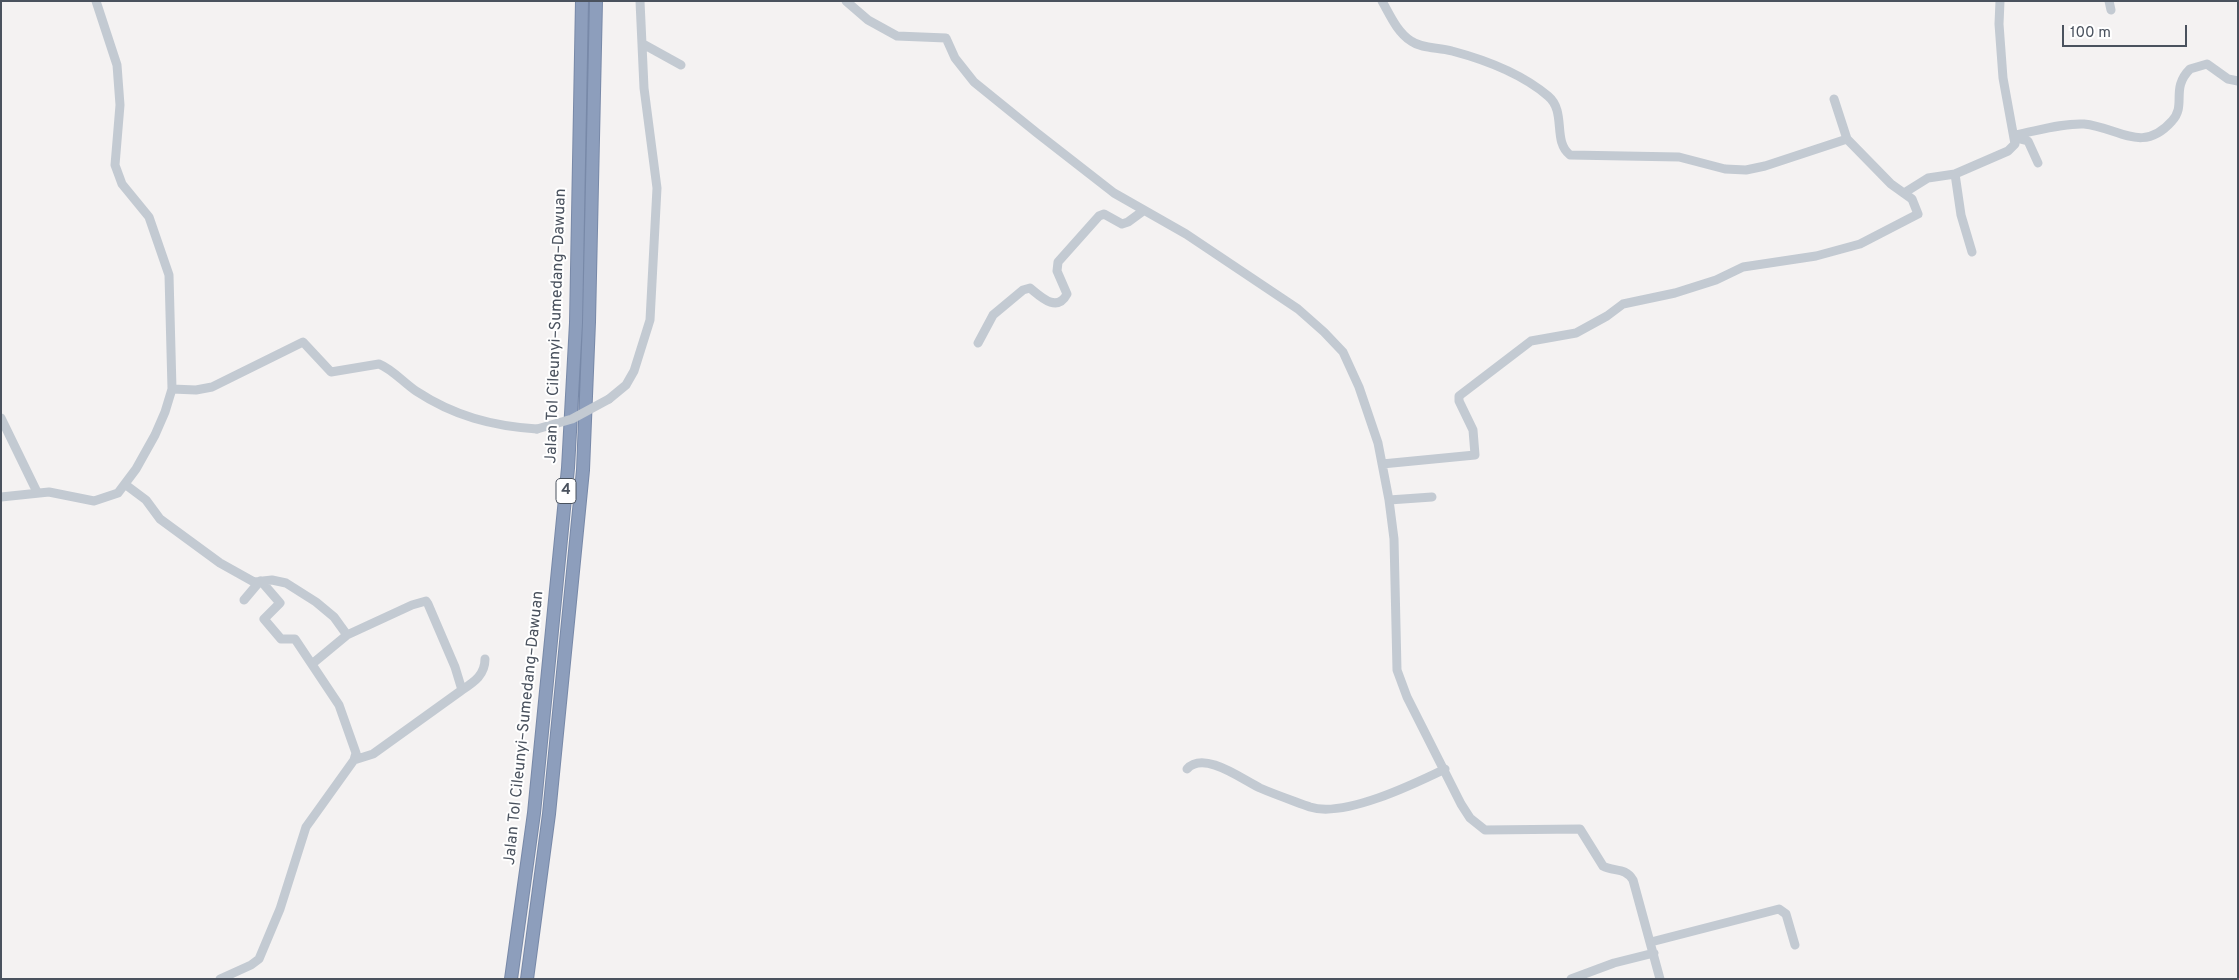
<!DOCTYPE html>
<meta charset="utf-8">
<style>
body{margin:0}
#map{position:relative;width:2239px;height:980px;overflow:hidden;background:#f4f2f2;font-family:Overpass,sans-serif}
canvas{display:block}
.frame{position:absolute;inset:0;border:2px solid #4a525e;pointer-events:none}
.scale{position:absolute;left:2062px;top:25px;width:125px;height:22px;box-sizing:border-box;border:2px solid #4a525e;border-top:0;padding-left:6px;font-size:15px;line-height:18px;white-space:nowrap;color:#4a525e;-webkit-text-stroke:4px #fff;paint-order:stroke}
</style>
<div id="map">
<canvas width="2239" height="980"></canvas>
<div class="frame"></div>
<div class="scale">100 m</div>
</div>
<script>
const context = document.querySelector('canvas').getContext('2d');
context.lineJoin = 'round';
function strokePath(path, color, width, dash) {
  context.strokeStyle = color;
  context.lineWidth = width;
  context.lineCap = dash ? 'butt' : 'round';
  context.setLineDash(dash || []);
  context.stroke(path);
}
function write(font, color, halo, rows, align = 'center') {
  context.font = font + ' Overpass,sans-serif';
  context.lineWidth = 4;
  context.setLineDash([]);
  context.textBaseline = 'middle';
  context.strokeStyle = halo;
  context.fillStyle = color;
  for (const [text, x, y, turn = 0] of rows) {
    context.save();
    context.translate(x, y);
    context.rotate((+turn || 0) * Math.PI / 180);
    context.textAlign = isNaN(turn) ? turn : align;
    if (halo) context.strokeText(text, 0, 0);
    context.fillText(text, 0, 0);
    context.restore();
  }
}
const highway = new Path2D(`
 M511,979L534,813L568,468L576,323L582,1
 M527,979L549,814L583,470L589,322L596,1`);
strokePath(highway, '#7889a8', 14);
strokePath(new Path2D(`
 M846,1L868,20L897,36L946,38L955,58L974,82L1037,133L1114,193L1186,234L1298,309L1324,332L1343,352L1359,387L1378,443L1389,500L1394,539L1397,670L1407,697L1461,804L1470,818L1485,830L1580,829L1603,866C1614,872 1625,867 1633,880L1660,979
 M1382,1C1390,15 1397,32 1411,41C1422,49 1439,47 1452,51C1486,60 1521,73 1548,96C1567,112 1552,141 1570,155L1679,157L1725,169L1746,170L1765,166L1847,139
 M2109,1L2111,10
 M643,44L681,65
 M2015,135C2037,131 2062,123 2084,124C2118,127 2142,155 2172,121C2187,105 2170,89 2190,69L2207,64L2228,79L2238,81
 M2016,138L2028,141L2038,163
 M1955,174L1961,215L1972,252
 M1904,193L1928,178L1955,174L2008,151L2015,144L2003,78L1999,24L2000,1
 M978,343L993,315L1023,290L1030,288C1041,297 1057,313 1067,294L1057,271L1058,262L1099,216L1104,214L1122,224L1128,222L1143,211
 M172,389L196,390L212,387L303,342L331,372L379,364C392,369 404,383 416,391C454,416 492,426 537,429
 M609,399L626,385L634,371L650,320L657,188L644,88L640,1
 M1,418L37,492
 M1382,464L1475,455L1473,430L1459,401V396L1531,341L1576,333L1607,316L1623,304L1675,293L1716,280L1743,267L1816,256L1860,244L1918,214L1912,199L1891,184L1847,139L1834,99
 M126,485L146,500L160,519L220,563L254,582L272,580L286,583L316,602L334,617L347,635L412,605L426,601L428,604L455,667L462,690L373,754L354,760
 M1,497L49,492L94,501L118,493L136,469L155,435L165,412L172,389L169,275L149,217L122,184L115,165L120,105L117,65L96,1
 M1389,500L1432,497
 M244,600L260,581
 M312,664L347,635
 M462,690C474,682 485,675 485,659
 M1187,769C1204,750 1243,780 1260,788C1276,795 1294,801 1310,807C1344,818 1414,784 1445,769
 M1651,942L1779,909L1786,914L1795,945
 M220,979L251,965L259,959L280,909L306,827L354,760L356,753L339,705L295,639H281L264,619L280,603L261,581
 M1571,979L1614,963L1654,953`), '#c3cad2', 9);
strokePath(highway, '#8d9ebc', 12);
strokePath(new Path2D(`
 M537,429L572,419L609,399`), '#c3cad2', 9);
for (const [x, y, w] of [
 [566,491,20]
]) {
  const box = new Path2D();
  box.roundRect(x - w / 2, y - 12.5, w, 25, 4);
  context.fillStyle = '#fff';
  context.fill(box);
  strokePath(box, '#4a525e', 1);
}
write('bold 15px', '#4a525e', null, [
 ["4",566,491]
]);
write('16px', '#4a525e', '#fff', [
 ["Jalan Tol Cileunyi–Sumedang–Dawuan",557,326,-88],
 ["Jalan Tol Cileunyi–Sumedang–Dawuan",525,728,-84]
]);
</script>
